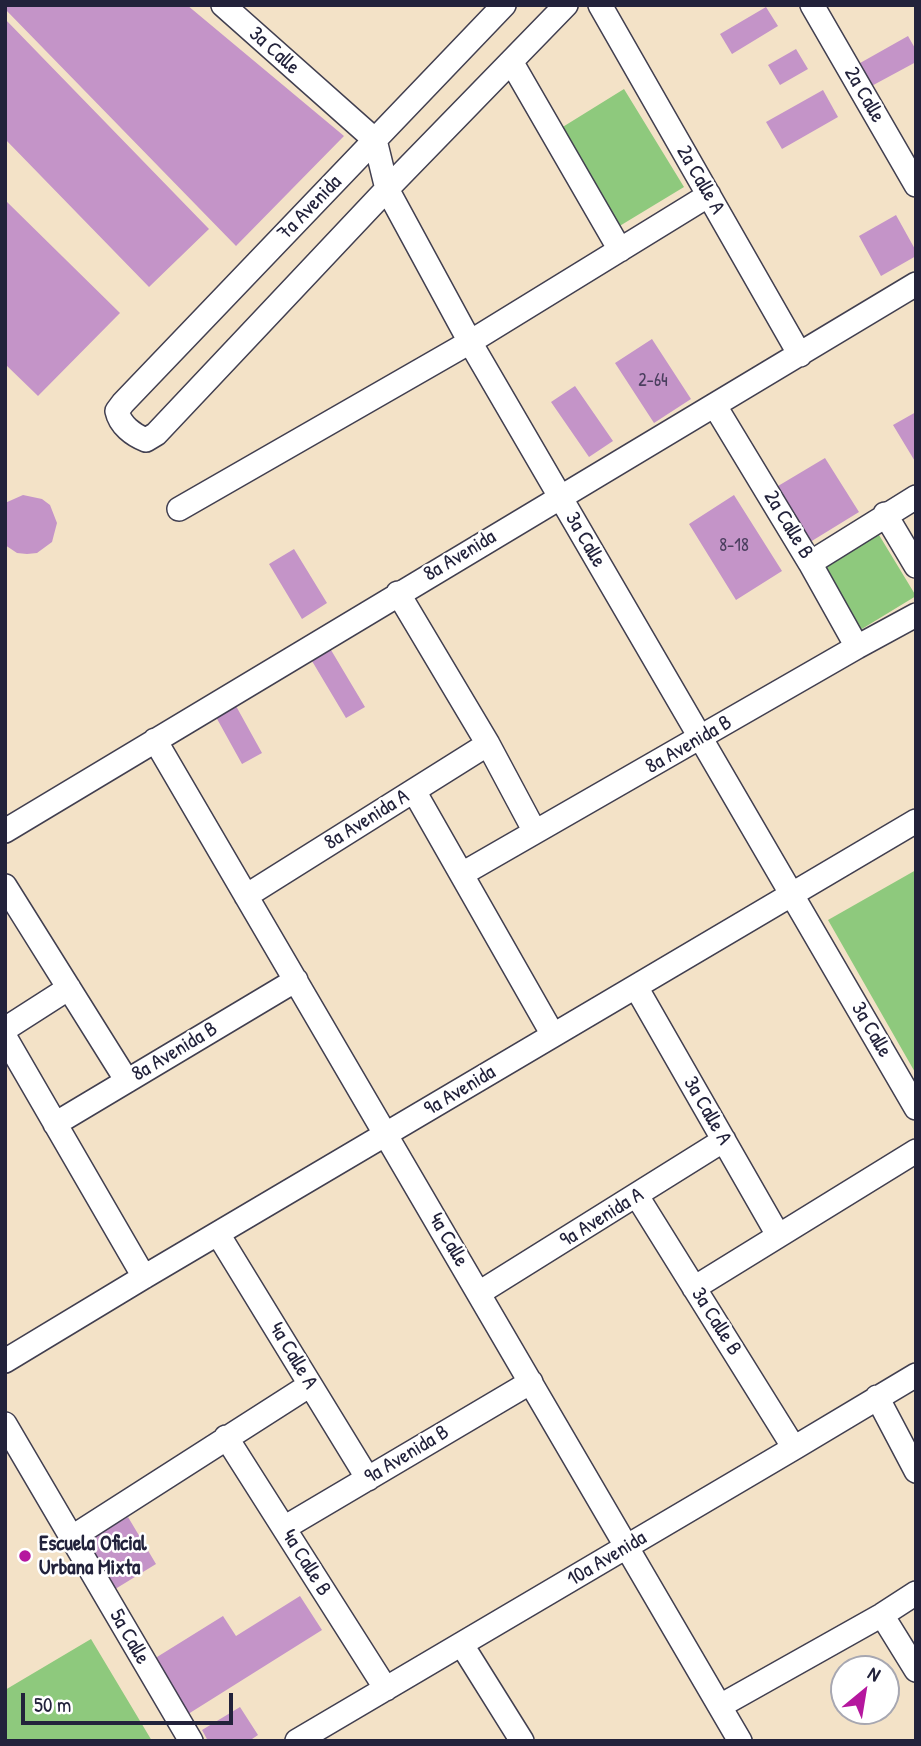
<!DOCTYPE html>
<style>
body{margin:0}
#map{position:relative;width:921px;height:1746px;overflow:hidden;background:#f3e2c7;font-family:"Patrick Hand",sans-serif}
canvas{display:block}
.frame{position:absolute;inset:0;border:7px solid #22223b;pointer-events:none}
.north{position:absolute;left:830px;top:1655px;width:70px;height:70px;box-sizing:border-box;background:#fff;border:2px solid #a7a7b1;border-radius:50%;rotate:30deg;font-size:19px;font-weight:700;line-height:28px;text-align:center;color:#22223b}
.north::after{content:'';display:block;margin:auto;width:24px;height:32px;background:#b5179e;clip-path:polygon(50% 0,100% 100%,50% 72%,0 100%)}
.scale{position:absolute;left:21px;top:1693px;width:212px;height:32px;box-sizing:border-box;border:4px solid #22223b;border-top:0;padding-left:9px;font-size:21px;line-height:24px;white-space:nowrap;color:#22223b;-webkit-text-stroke:5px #fff;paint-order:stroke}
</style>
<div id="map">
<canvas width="921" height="1746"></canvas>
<div class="frame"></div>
<div class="north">N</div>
<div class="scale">50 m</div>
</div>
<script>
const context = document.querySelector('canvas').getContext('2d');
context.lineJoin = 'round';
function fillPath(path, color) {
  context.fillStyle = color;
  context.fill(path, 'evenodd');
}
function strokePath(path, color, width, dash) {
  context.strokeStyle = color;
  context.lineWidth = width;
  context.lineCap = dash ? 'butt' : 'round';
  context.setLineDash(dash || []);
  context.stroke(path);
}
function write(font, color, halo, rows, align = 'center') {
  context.font = font + ' "Patrick Hand",sans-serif';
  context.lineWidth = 5;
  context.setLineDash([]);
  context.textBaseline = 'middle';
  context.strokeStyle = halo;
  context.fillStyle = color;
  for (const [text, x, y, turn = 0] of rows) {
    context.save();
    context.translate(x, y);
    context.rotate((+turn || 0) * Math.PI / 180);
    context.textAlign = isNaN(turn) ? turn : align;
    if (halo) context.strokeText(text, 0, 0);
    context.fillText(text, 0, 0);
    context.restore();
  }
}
fillPath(new Path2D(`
 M624,89L684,187L613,230L553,133Z
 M876,530L916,596L847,638L806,571Z
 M916,870V1074L828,920Z
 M91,1639L152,1741H5V1690Z`), '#8ec97d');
fillPath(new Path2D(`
 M5,5H187L344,136L236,246L5,9Z
 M766,7L778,26L732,54L720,34Z
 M5,19L209,229L149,287L5,139Z
 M908,36L916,50V62L866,89L853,67Z
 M796,49L808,69L780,85L768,65Z
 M823,90L838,117L782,149L766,122Z
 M5,200L120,313L38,396L5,364Z
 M896,215L916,251V256L881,276L859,236Z
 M652,339L691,399L654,423L615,363Z
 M575,386L613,441L589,457L551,402Z
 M916,412V463L893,425Z
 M825,458L859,512L802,547L768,492Z
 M23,495L42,499L50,505L57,523L52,542L37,553L27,554L17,553L5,545V503Z
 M734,495L782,571L736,600L689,524Z
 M294,549L327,603L302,619L269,564Z
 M331,650L365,707L346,718L312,661Z
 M236,706L262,753L242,764L216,717Z
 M128,1517L156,1564L112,1591L84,1543Z
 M300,1596L322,1630L185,1716L149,1662L223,1616L236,1636Z
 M240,1707L258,1735L249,1741H208L202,1730Z`), '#c494c8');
const minor = new Path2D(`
 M223,5L375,140L387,189L470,342L916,1108
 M504,5L123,403L117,411C120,425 133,435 146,440L156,434L387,189L566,5
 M600,5L800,355
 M812,5L916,185
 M512,63L620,250
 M715,406L810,563L857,647
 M179,509L470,342L709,195
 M885,514L916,566
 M810,563L916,497
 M398,593L488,744L535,832
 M155,740L740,1741
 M414,791L553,1035
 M5,831L916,284
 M462,874L857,647L916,615
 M5,886L127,1081
 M246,896L488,744
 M636,987L778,1235
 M5,1029L69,988
 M5,1037L144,1277
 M55,1124L296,980
 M637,1196L794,1448
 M218,1234L368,1479
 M694,1288L916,1151
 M479,1293L724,1140
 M5,1361L144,1277L916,821
 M877,1397L916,1471
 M5,1424L191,1741
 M226,1437L386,1689
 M284,1528L531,1382
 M71,1538L310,1385
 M882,1615L916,1670
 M462,1645L522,1741
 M720,1706L882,1615L916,1593
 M297,1741L794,1448L916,1375`);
strokePath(minor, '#413f50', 26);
strokePath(minor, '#fff', 23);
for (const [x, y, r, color] of [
 [25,1556,7,"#b5179e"]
]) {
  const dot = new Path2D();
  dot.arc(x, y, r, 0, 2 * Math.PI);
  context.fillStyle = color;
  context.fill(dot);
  strokePath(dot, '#fff', 2.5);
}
write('18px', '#4a3e5e', null, [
 ["2-64",653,381],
 ["8-18",734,546]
]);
write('21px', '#22223b', '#fff', [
 ["3a Calle",274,51,42],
 ["2a Calle",864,95,60],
 ["2a Calle A",700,180,60],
 ["7a Avenida",310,208,-46],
 ["2a Calle B",788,525,59],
 ["3a Calle",585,540,60],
 ["8a Avenida",460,556,-31],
 ["8a Avenida B",689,745,-30],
 ["8a Avenida A",367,820,-32],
 ["3a Calle",871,1030,60],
 ["8a Avenida B",175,1052,-31],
 ["9a Avenida",460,1091,-31],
 ["3a Calle A",707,1111,60],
 ["9a Avenida A",602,1218,-32],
 ["4a Calle",448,1240,60],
 ["3a Calle B",716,1322,58],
 ["4a Calle A",293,1356,59],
 ["9a Avenida B",407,1455,-31],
 ["10a Avenida",607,1559,-31],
 ["4a Calle B",306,1563,58],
 ["5a Calle",129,1637,60]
]);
write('bold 21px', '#22223b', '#fff', [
 ["Escuela Oficial",39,1544],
 ["Urbana Mixta",39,1568]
], 'left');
</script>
